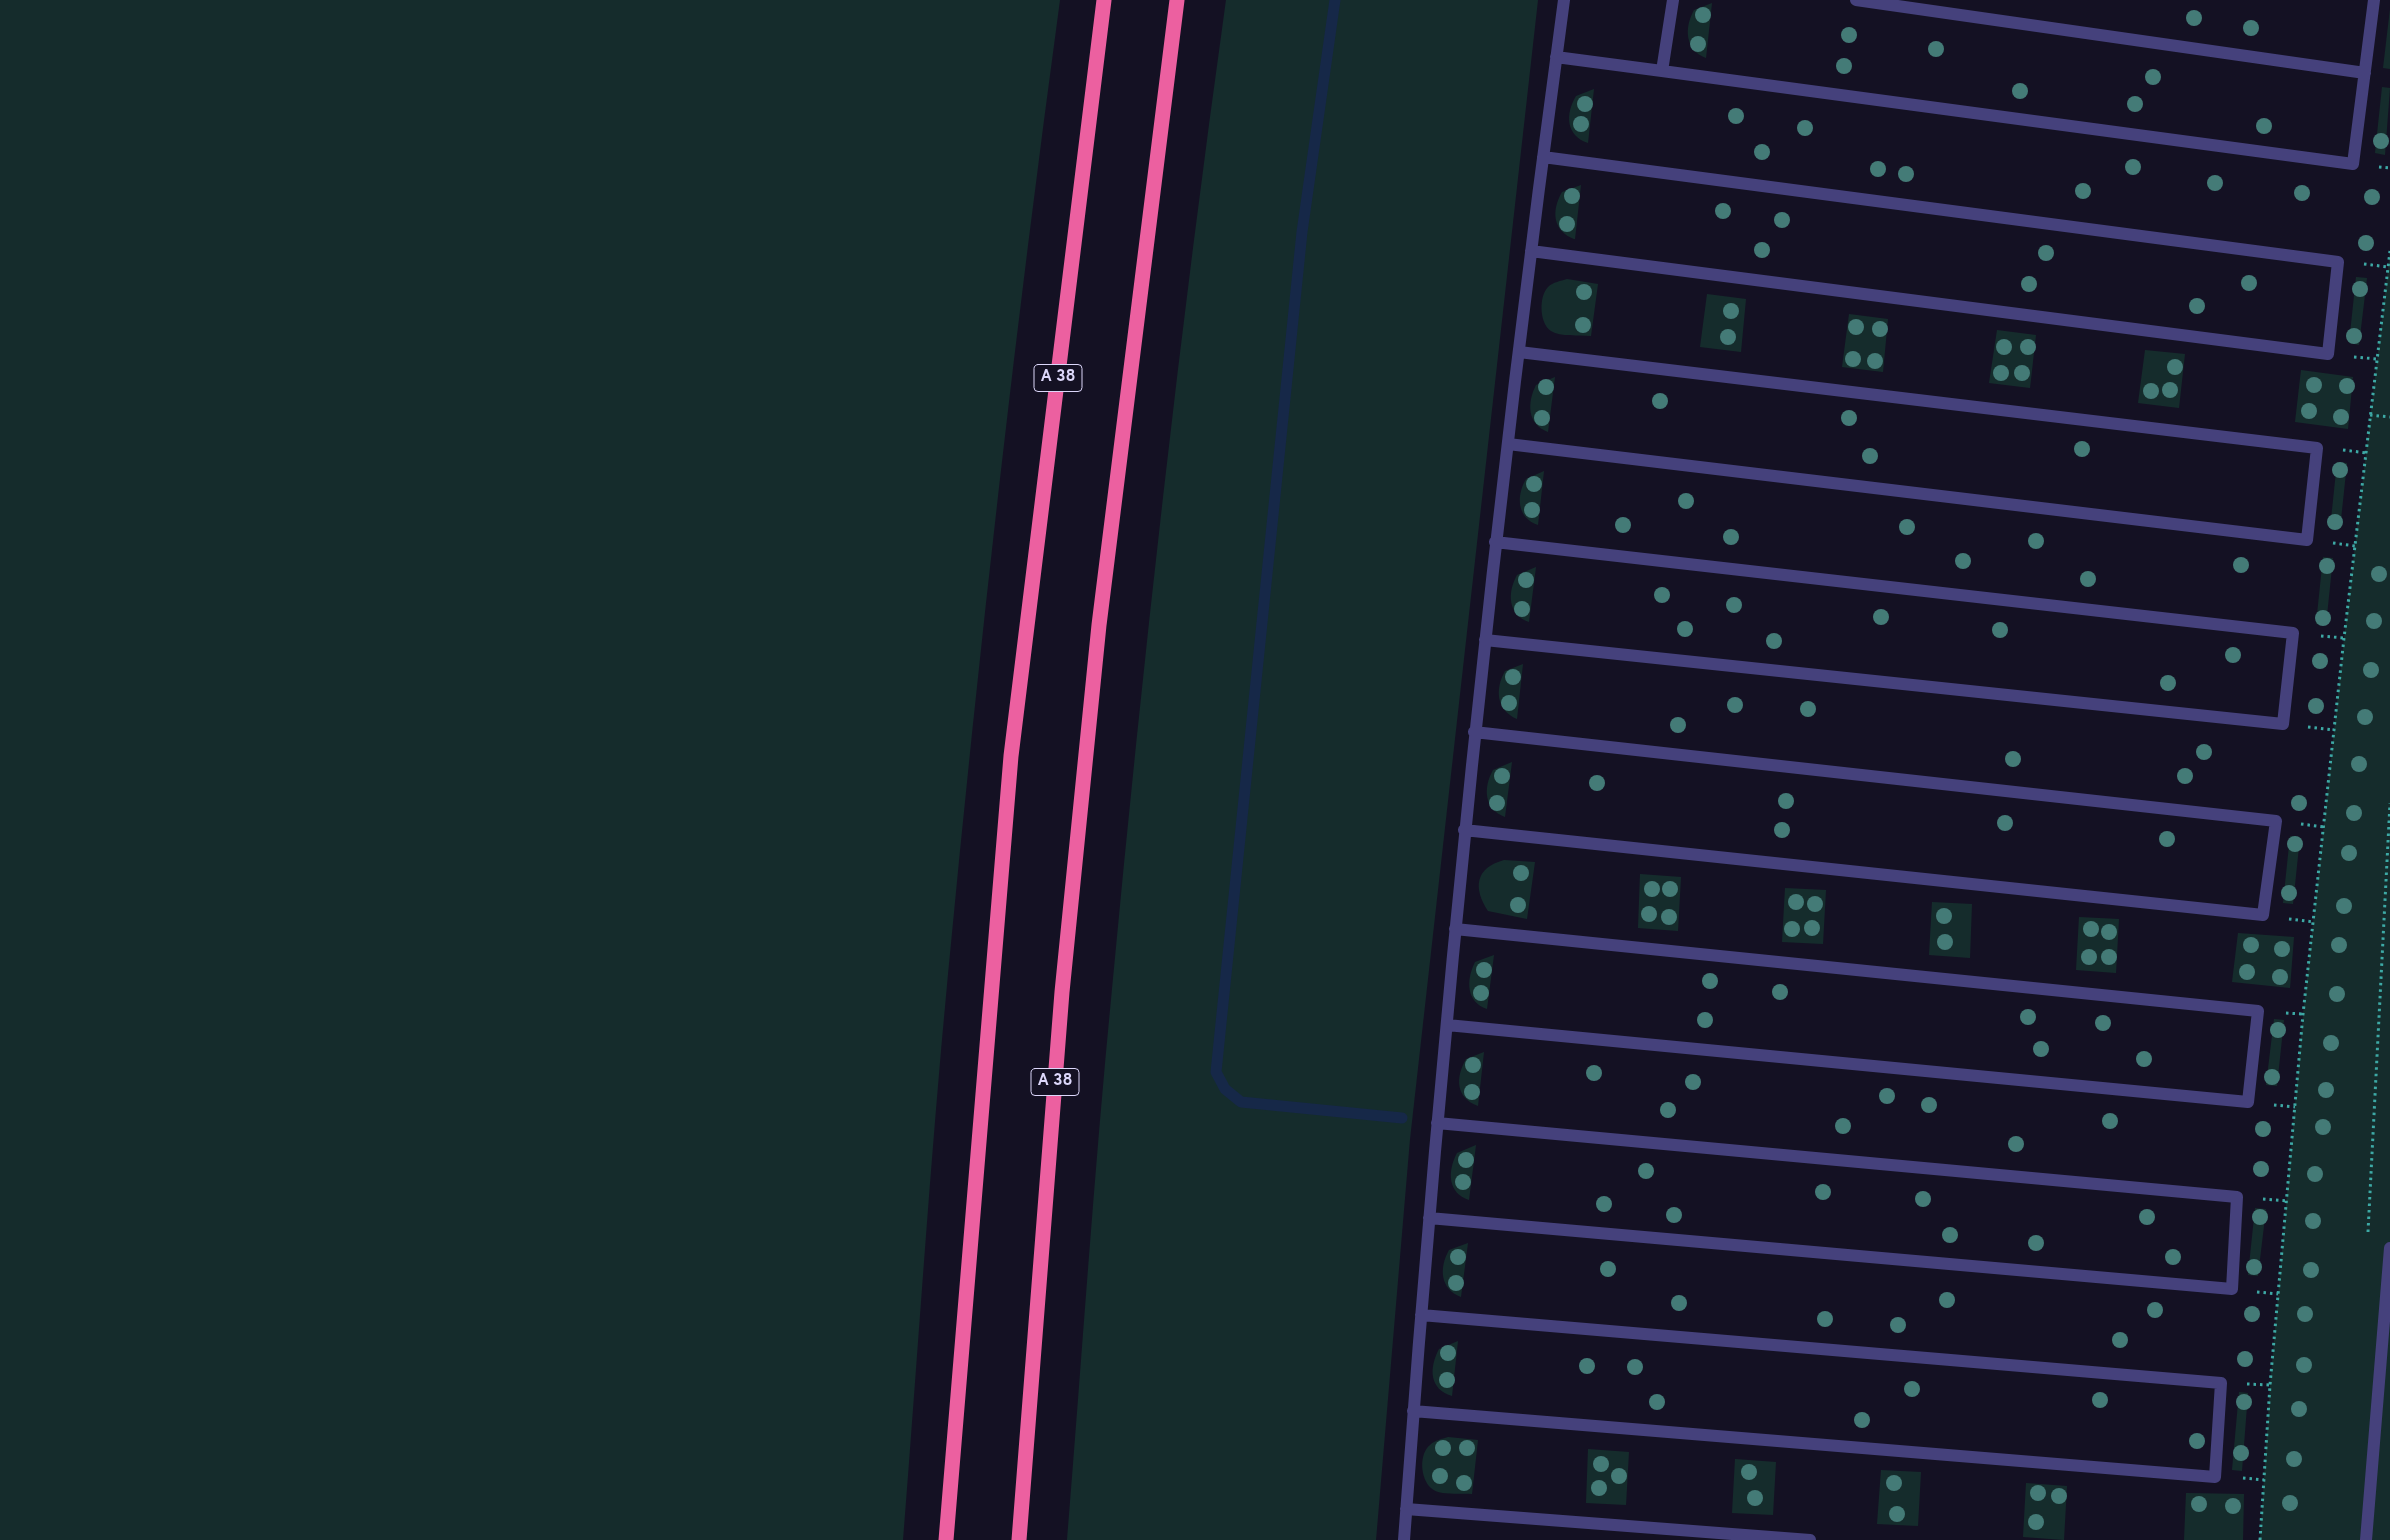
<!DOCTYPE html>
<style>
body{margin:0}
canvas{display:block;background:#141123}
</style>
<canvas width="2390" height="1540"></canvas>
<script>
const context = document.querySelector('canvas').getContext('2d');
context.lineJoin = 'round';
function fillPath(path, color) {
  context.fillStyle = color;
  context.fill(path, 'evenodd');
}
function strokePath(path, color, width, dash) {
  context.strokeStyle = color;
  context.lineWidth = width;
  context.lineCap = dash ? 'butt' : 'round';
  context.setLineDash(dash || []);
  context.stroke(path);
}
function write(font, color, halo, rows, align = 'center') {
  context.font = font + ' Overpass,sans-serif';
  context.lineWidth = 5;
  context.setLineDash([]);
  context.textBaseline = 'middle';
  context.strokeStyle = halo;
  context.fillStyle = color;
  for (const [text, x, y, turn = 0] of rows) {
    context.save();
    context.translate(x, y);
    context.rotate((+turn || 0) * Math.PI / 180);
    context.textAlign = isNaN(turn) ? turn : align;
    if (halo) context.strokeText(text, 0, 0);
    context.fillText(text, 0, 0);
    context.restore();
  }
}
fillPath(new Path2D(`
 M0,0H1060C1016,324 979,648 948,974C930,1162 918,1351 903,1540H0Z
 M1226,0H1538L1410,1139L1376,1540H1067C1082,1356 1094,1173 1112,989C1143,659 1180,329 1226,0Z
 M1712,3L1706,58C1685,50 1684,28 1694,10Z
 M2390,9V69L2383,68Z
 M2382,87L2390,88L2385,155L2375,153Z
 M1594,89L1588,143C1566,136 1565,114 1576,96Z
 M1581,185L1575,239H1574C1553,231 1551,211 1562,192Z
 M2390,251V1540H2260L2270,1385L2303,1014L2344,638Z
 M2356,277L2367,278L2359,345L2349,343Z
 M1567,279L1598,284L1591,336C1579,335 1561,337 1551,331C1539,323 1539,296 1548,287C1553,282 1561,281 1567,279Z
 M1707,294L1746,299L1741,352L1700,347Z
 M1849,314L1888,319L1883,372L1842,367Z
 M1997,330L2036,335L2030,388L1989,383Z
 M2145,350L2185,354L2179,408L2138,403Z
 M2301,370L2353,377L2348,429L2295,422Z
 M1555,377L1548,432C1527,424 1527,403 1536,385Z
 M2337,462L2347,463L2340,529H2330Z
 M1544,471L1538,525C1517,518 1516,496 1526,479Z
 M2323,557L2333,558L2326,625L2316,624Z
 M1536,567L1529,622C1508,615 1507,593 1517,575Z
 M1523,664L1517,719C1496,710 1495,689 1505,671Z
 M1512,762L1505,817C1484,809 1483,788 1493,770Z
 M2290,836L2300,837L2293,904L2283,903Z
 M1504,860L1535,862L1527,919L1488,911C1473,888 1475,868 1504,860Z
 M1640,874L1681,877L1678,931L1638,928Z
 M1785,888L1826,890L1823,944L1782,942Z
 M1932,902L1972,904L1970,958L1929,955Z
 M2079,917L2119,919L2116,973L2076,970Z
 M2238,933L2294,937L2290,988L2232,982Z
 M1494,955L1487,1009C1466,1002 1466,980 1475,962Z
 M2274,1019L2284,1020L2277,1086L2266,1085Z
 M1484,1052L1478,1106C1456,1098 1455,1078 1466,1059Z
 M1476,1145L1469,1200C1448,1193 1447,1172 1457,1153Z
 M2255,1208L2266,1209L2258,1276L2248,1275Z
 M1468,1243L1461,1297C1440,1289 1439,1268 1449,1250Z
 M1458,1341L1452,1396C1429,1389 1429,1368 1439,1349Z
 M2239,1392L2248,1393L2242,1471L2232,1470Z
 M1448,1437L1478,1440L1472,1494C1461,1493 1439,1496 1431,1488C1420,1478 1419,1454 1430,1445C1435,1440 1442,1439 1448,1437Z
 M1588,1449L1629,1452L1626,1505L1586,1503Z
 M1735,1459L1776,1462L1773,1515L1732,1513Z
 M1881,1470L1921,1472L1918,1526L1877,1524Z
 M2026,1483L2067,1486L2064,1540L2023,1537Z
 M2186,1493L2244,1494L2243,1540H2184Z`), '#152c2c');
strokePath(new Path2D(`
 M1335,0L1302,232L1216,1072L1225,1089L1241,1102L1402,1118`), '#162848', 11);
strokePath(new Path2D(`
 M2379,167L2390,168
 M2364,264L2388,267
 M2354,357L2377,359
 M2370,415L2390,417
 M2343,450L2367,453
 M2333,543L2355,546
 M2321,636L2344,638
 M2308,727L2334,730
 M2301,824L2324,827
 M2289,919L2314,922
 M2286,1013L2303,1014
 M2274,1105L2295,1107
 M2263,1199L2287,1201
 M2368,1232L2390,803
 M2257,1292L2278,1294
 M2247,1384L2270,1385
 M2243,1478L2264,1480
 M2260,1540L2270,1385L2303,1014L2344,638L2390,251`), '#3da9a5', 3, [2.5, 4]);
strokePath(new Path2D(`
 M1856,0L2365,73
 M1556,57L1662,71L1673,0
 M1662,71L2353,164L2374,0
 M1531,251L2328,354L2338,262L1543,157
 M1508,444L2307,540L2317,448L1519,352
 M1485,640L2283,724L2293,633L1495,542
 M1464,830L2263,915L2276,821L1474,732
 M1447,1025L2248,1102L2258,1011L1455,929
 M1429,1218L2232,1289L2237,1197L1437,1123
 M1413,1411L2215,1477L2221,1383L1421,1315
 M1406,1509L1810,1540
 M1404,1540C1441,1025 1494,512 1564,0
 M2366,1540L2390,1248`), '#45417c', 12);
strokePath(new Path2D(`
 M946,1540L1011,756L1104,0
 M1019,1540L1062,992L1099,625L1177,0`), '#ec60a0', 15);
context.fillStyle = '#447b77';
for (const [x, y] of [
 [1703,15],
 [2194,18],
 [2251,28],
 [1849,35],
 [1698,44],
 [1936,49],
 [1844,66],
 [2153,77],
 [2020,91],
 [1585,104],
 [2135,104],
 [1736,116],
 [1581,124],
 [2264,126],
 [1805,128],
 [2381,141],
 [1762,152],
 [2133,167],
 [1878,169],
 [1906,174],
 [2215,183],
 [2083,191],
 [2302,193],
 [1572,196],
 [2372,197],
 [1723,211],
 [1782,220],
 [1567,224],
 [2366,243],
 [1762,250],
 [2046,253],
 [2249,283],
 [2029,284],
 [2360,289],
 [1584,292],
 [2197,306],
 [1731,311],
 [1583,325],
 [1856,327],
 [1880,329],
 [2354,336],
 [1728,337],
 [2004,347],
 [2028,347],
 [1853,359],
 [1875,361],
 [2175,367],
 [2001,373],
 [2022,373],
 [2314,385],
 [2347,386],
 [1546,387],
 [2170,390],
 [2151,391],
 [1660,401],
 [2309,411],
 [2341,417],
 [1542,418],
 [1849,418],
 [2082,449],
 [1870,456],
 [2340,470],
 [1534,484],
 [1686,501],
 [1532,510],
 [2335,522],
 [1623,525],
 [1907,527],
 [1731,537],
 [2036,541],
 [1963,561],
 [2241,565],
 [2327,566],
 [2379,574],
 [2088,579],
 [1526,580],
 [1662,595],
 [1734,605],
 [1522,609],
 [1881,617],
 [2323,618],
 [2374,621],
 [1685,629],
 [2000,630],
 [1774,641],
 [2233,655],
 [2320,661],
 [2371,670],
 [1513,677],
 [2168,683],
 [1509,703],
 [1735,705],
 [2316,706],
 [1808,709],
 [2365,717],
 [1678,725],
 [2204,752],
 [2013,759],
 [2359,764],
 [1502,776],
 [2185,776],
 [1597,783],
 [1786,801],
 [1497,803],
 [2299,803],
 [2354,813],
 [2005,823],
 [1782,830],
 [2167,839],
 [2295,844],
 [2349,853],
 [1521,873],
 [1652,889],
 [1670,889],
 [2289,893],
 [1796,902],
 [1815,904],
 [1518,905],
 [2344,906],
 [1649,914],
 [1944,916],
 [1669,917],
 [1812,928],
 [1792,929],
 [2091,929],
 [2109,932],
 [1945,942],
 [2251,945],
 [2339,945],
 [2282,949],
 [2089,957],
 [2109,957],
 [1484,970],
 [2247,972],
 [2280,977],
 [1710,981],
 [1780,992],
 [1481,993],
 [2337,994],
 [2028,1017],
 [1705,1020],
 [2103,1023],
 [2278,1030],
 [2331,1043],
 [2041,1049],
 [2144,1059],
 [1473,1065],
 [1594,1073],
 [2272,1077],
 [1693,1082],
 [2326,1090],
 [1472,1092],
 [1887,1096],
 [1929,1105],
 [1668,1110],
 [2110,1121],
 [1843,1126],
 [2323,1127],
 [2263,1129],
 [2016,1144],
 [1466,1160],
 [2261,1169],
 [1646,1171],
 [2315,1174],
 [1463,1182],
 [1823,1192],
 [1923,1199],
 [1604,1204],
 [1674,1215],
 [2147,1217],
 [2260,1217],
 [2313,1221],
 [1950,1235],
 [2036,1243],
 [1458,1257],
 [2173,1257],
 [2254,1267],
 [1608,1269],
 [2311,1270],
 [1456,1283],
 [1947,1300],
 [1679,1303],
 [2155,1310],
 [2252,1314],
 [2305,1314],
 [1825,1319],
 [1898,1325],
 [2120,1340],
 [1448,1353],
 [2245,1359],
 [2304,1365],
 [1587,1366],
 [1635,1367],
 [1447,1380],
 [1912,1389],
 [2100,1400],
 [1657,1402],
 [2244,1402],
 [2299,1409],
 [1862,1420],
 [2197,1441],
 [1443,1448],
 [1467,1448],
 [2241,1453],
 [2294,1459],
 [1601,1464],
 [1749,1472],
 [1440,1476],
 [1619,1476],
 [1464,1483],
 [1894,1483],
 [1599,1488],
 [2038,1493],
 [2059,1496],
 [1755,1498],
 [2290,1503],
 [2199,1504],
 [2233,1506],
 [1897,1514],
 [2036,1522]
]) {
  context.beginPath();
  context.arc(x, y, 8, 0, 2 * Math.PI);
  context.fill();
}
for (const [x, y, w] of [
 [1058,378,48],
 [1055,1082,48]
]) {
  const box = new Path2D();
  box.roundRect(x - w / 2, y - 13.5, w, 27, 4);
  context.fillStyle = '#141123';
  context.fill(box);
  strokePath(box, '#dcd7fa', 1);
}
write('bold 16px', '#dcd7fa', null, [
 ["A 38",1058,378],
 ["A 38",1055,1082]
]);
</script>
